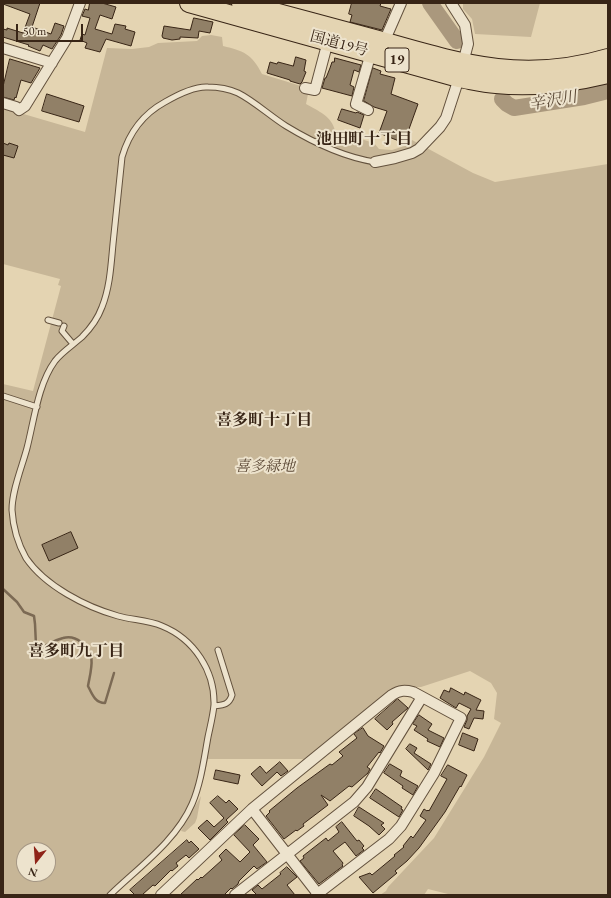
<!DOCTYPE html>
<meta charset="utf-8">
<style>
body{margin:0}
#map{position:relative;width:611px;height:898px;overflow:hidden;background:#e4d4b2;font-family:"EB Garamond",serif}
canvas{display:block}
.frame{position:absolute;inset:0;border:4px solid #382516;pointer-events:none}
.north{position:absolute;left:16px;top:842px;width:40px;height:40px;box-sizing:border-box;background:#ede3cd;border:1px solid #a59784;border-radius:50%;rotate:197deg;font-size:11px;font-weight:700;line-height:16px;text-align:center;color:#382516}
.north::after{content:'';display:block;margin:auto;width:14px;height:18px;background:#8f2418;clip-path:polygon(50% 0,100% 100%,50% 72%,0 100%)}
.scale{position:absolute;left:16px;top:24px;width:67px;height:18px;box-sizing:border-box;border:2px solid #382516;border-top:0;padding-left:5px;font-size:12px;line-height:14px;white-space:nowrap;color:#382516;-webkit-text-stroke:3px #ede3cd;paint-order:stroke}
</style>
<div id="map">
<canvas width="611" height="898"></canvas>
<div class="frame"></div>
<div class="north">N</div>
<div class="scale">50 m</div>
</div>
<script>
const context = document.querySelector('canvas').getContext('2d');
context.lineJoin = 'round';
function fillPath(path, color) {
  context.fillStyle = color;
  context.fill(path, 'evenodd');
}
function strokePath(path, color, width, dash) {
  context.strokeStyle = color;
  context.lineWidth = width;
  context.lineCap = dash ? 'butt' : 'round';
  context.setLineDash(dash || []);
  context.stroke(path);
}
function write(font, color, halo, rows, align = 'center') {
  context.font = font + ' "EB Garamond","Noto Serif JP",serif';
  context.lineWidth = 4;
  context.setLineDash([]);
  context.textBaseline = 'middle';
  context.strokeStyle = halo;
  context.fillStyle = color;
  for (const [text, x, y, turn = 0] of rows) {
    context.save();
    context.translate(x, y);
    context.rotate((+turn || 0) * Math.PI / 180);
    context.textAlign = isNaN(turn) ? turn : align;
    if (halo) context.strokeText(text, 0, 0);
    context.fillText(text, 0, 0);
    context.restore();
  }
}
fillPath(new Path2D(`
 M463,3H540L531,37L475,34L472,19L463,9Z
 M211,35L222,37L223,46C244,51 252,54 262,74L301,86L300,92L308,94L306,104C318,111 332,116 335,131L374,143L379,149L392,150L408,145L412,140L473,173L495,182L608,164V895H452L428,889L424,895H380L386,891L388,887L434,838L484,757L501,723L494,719L497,693L491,683L470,671L421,687H412L305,761L302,759H208C203,783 197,805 183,825C167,850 136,874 114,895H3V384L33,391L61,286L58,285L60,279L3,264V108L85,132L107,48L132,49L149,47L158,43L197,41L202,36ZM24,850H48V874H24Z
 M201,796L197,818L195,823L185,832L181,831Z`), '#c7b697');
strokePath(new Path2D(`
 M3,589L17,602L24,612L34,616L35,624L36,645L40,648C47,645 55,640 63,638C70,636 76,638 81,642C97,653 91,669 88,686C92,694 95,703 105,703L114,673`), '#7c6a54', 2.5);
strokePath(new Path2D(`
 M430,3L457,41
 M502,99L507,104L514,108L584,97L608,91`), '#aa987d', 16);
const building = new Path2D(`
 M3,3H40L32,27L51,34L55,23L64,26L61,35L52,49L43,45L40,51L28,46L29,45L3,37V29L7,30V28L23,33L30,14L3,4Z
 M90,3H102L116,7L112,19L100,15L95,29L112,34L115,24L126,26L125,29L135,32L131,46L106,39L100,52L85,48L87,43L80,40L82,34L85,35L90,18L82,16L85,9L88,10Z
 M352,3H381L380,6L391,9L382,30L350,22L352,15L349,14Z
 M194,18L213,22L210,33L199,31L198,38L180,37V39L172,40L163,38L162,36L164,26L190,30Z
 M296,57L306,60L304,71L306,72L302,82L300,84L290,81V80L267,73L270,62L277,64L278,62L293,66Z
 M335,58L361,65L359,72L354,70L350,85L354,87L352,96L322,88L325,78H326L330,68L332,62H334Z
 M10,59L40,68L31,83L21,80L16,98L15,97L14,100L3,97V87Z
 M373,68L381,71L380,74L395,78L391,94L418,104L404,143L379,133L387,111L374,107L364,101Z
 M47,94L84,106L79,122L42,111Z
 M342,109L356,113L357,112L364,115L360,128L338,120Z
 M3,143L8,145L9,143L18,146L14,158L3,155Z
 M71,532L78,548L49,561L42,545Z
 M451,688L464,695L465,692L481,700L476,710L484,711L483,719L474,718L469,729L464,727L467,720V716L471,709L459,703L456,708L440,698L444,690L449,692Z
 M398,699L408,708L392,722L393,724L387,730L375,719Z
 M419,715L432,724L428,730L444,738L440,747L427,741L428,739L414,730L417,726L413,724Z
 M363,728L368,736L384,746L380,753L379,752L367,767L370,769L368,773L352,787L349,786L330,801L321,795L328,805L303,824L304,826L297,831L296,830L284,839L266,816L270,812L269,811L297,788L330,764L332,765L343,756L339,752L357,738L354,734Z
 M463,733L478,739L474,751L459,745Z
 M410,744L417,748L414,753L431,764L428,770L406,749Z
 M280,762L288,771L281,776L277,772L262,786L251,774L260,766L266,773Z
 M390,764L402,771L400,776L418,786L413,795L402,788L403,786L384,773Z
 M448,765L467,775L461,787L460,786L445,812L419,848L407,861L395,871L397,873L373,893L359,877L370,873L372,875L395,856L394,855L404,847L403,846L411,836L413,838L426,820L420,816L424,809L427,811L428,810L429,811L447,779L441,776Z
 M216,770L240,775L238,784L214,779Z
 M376,789L402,807L401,809L403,810L399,817L370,798Z
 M218,796L226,803L229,800L238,809L226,820L228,822L210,840L198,828L207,820L214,827L224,818L210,803Z
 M359,807L384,823L381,825L385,829L379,835L369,826L354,816Z
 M342,822L357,841L359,840L364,846L362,848L364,850L356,856L345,842L333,851L343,863L342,865L343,866L319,884L300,861L304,858L303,856L326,838L328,841L339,832L336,827Z
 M245,825L259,839L253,845L267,862L257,869L254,866L239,881L238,884L232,889L231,888L224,895H180L197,879L198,880L201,877L202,878L222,860L219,856L226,849L240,862L250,852L234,835Z
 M187,840L189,843L191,841L199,849L189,858L186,855L176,863L178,866L172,871L171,870L155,886L153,885L142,895H135L130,890Z
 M287,867L297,877L287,885L295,895H255L256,894L252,890L258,885L262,889L281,874L280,873Z`);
fillPath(building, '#918067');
strokePath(building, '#382516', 1);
const lane = new Path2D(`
 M48,320L59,323
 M64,326L62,331L73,344
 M3,396L37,407
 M214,706C223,705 229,705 232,695L218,650
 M110,895C139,867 176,841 192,804C201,783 204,759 208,737C210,727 213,716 214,705C215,671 194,639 162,626C148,620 132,620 118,616C86,607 45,586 26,558C18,544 13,526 12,510C12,490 22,467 27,448C34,421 38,384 55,361C62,352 73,345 82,337C91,328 98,318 102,307C110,287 111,265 113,244C116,215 119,186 122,157C129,133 143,114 165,102C177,95 194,86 208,87C218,87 229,89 238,93C254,101 270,116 286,126C314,143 343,157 375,162`);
const street = new Path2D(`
 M384,42L401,3
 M3,48L52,63
 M305,88L315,90L328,41
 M3,103L16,107L19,110L25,106L67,38L80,3
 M368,110L356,104L371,53
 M375,162L395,158L412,153L419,149L440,127L446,118L459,78L468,44L465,25L451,3
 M252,809L318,894
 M161,895L252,809L392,695C400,690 405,690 413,692L461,718L434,773L401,826L389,839L316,895
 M235,895L354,802L367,787L422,697`);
const highway = new Path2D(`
 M189,3L459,78C471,80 483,83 496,84C533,88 571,83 608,74
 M241,3C288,16 335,28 382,41C463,64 524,83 608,58`);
strokePath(lane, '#63513d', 7);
strokePath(street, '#63513d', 12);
strokePath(highway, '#382516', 20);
strokePath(lane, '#ede3cd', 5);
strokePath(street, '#ede3cd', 10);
strokePath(highway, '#e4d4b2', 18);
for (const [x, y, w] of [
 [397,60,24]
]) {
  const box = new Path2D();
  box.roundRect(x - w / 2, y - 12, w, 24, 3);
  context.fillStyle = '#ede3cd';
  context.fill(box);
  strokePath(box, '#382516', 1);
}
write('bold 14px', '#382516', null, [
 ["19",397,60]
]);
write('15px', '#382516', '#ede3cd', [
 ["国道19号",339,44,15]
]);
write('italic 15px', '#5c4936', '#ede3cd', [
 ["喜多緑地",265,467]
]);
write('italic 16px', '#5a4835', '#ede3cd', [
 ["辛沢川",553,101,-10]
]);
write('bold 16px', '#382516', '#ede3cd', [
 ["池田町十丁目",364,140],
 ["喜多町十丁目",264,421],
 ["喜多町九丁目",76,652]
]);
</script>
